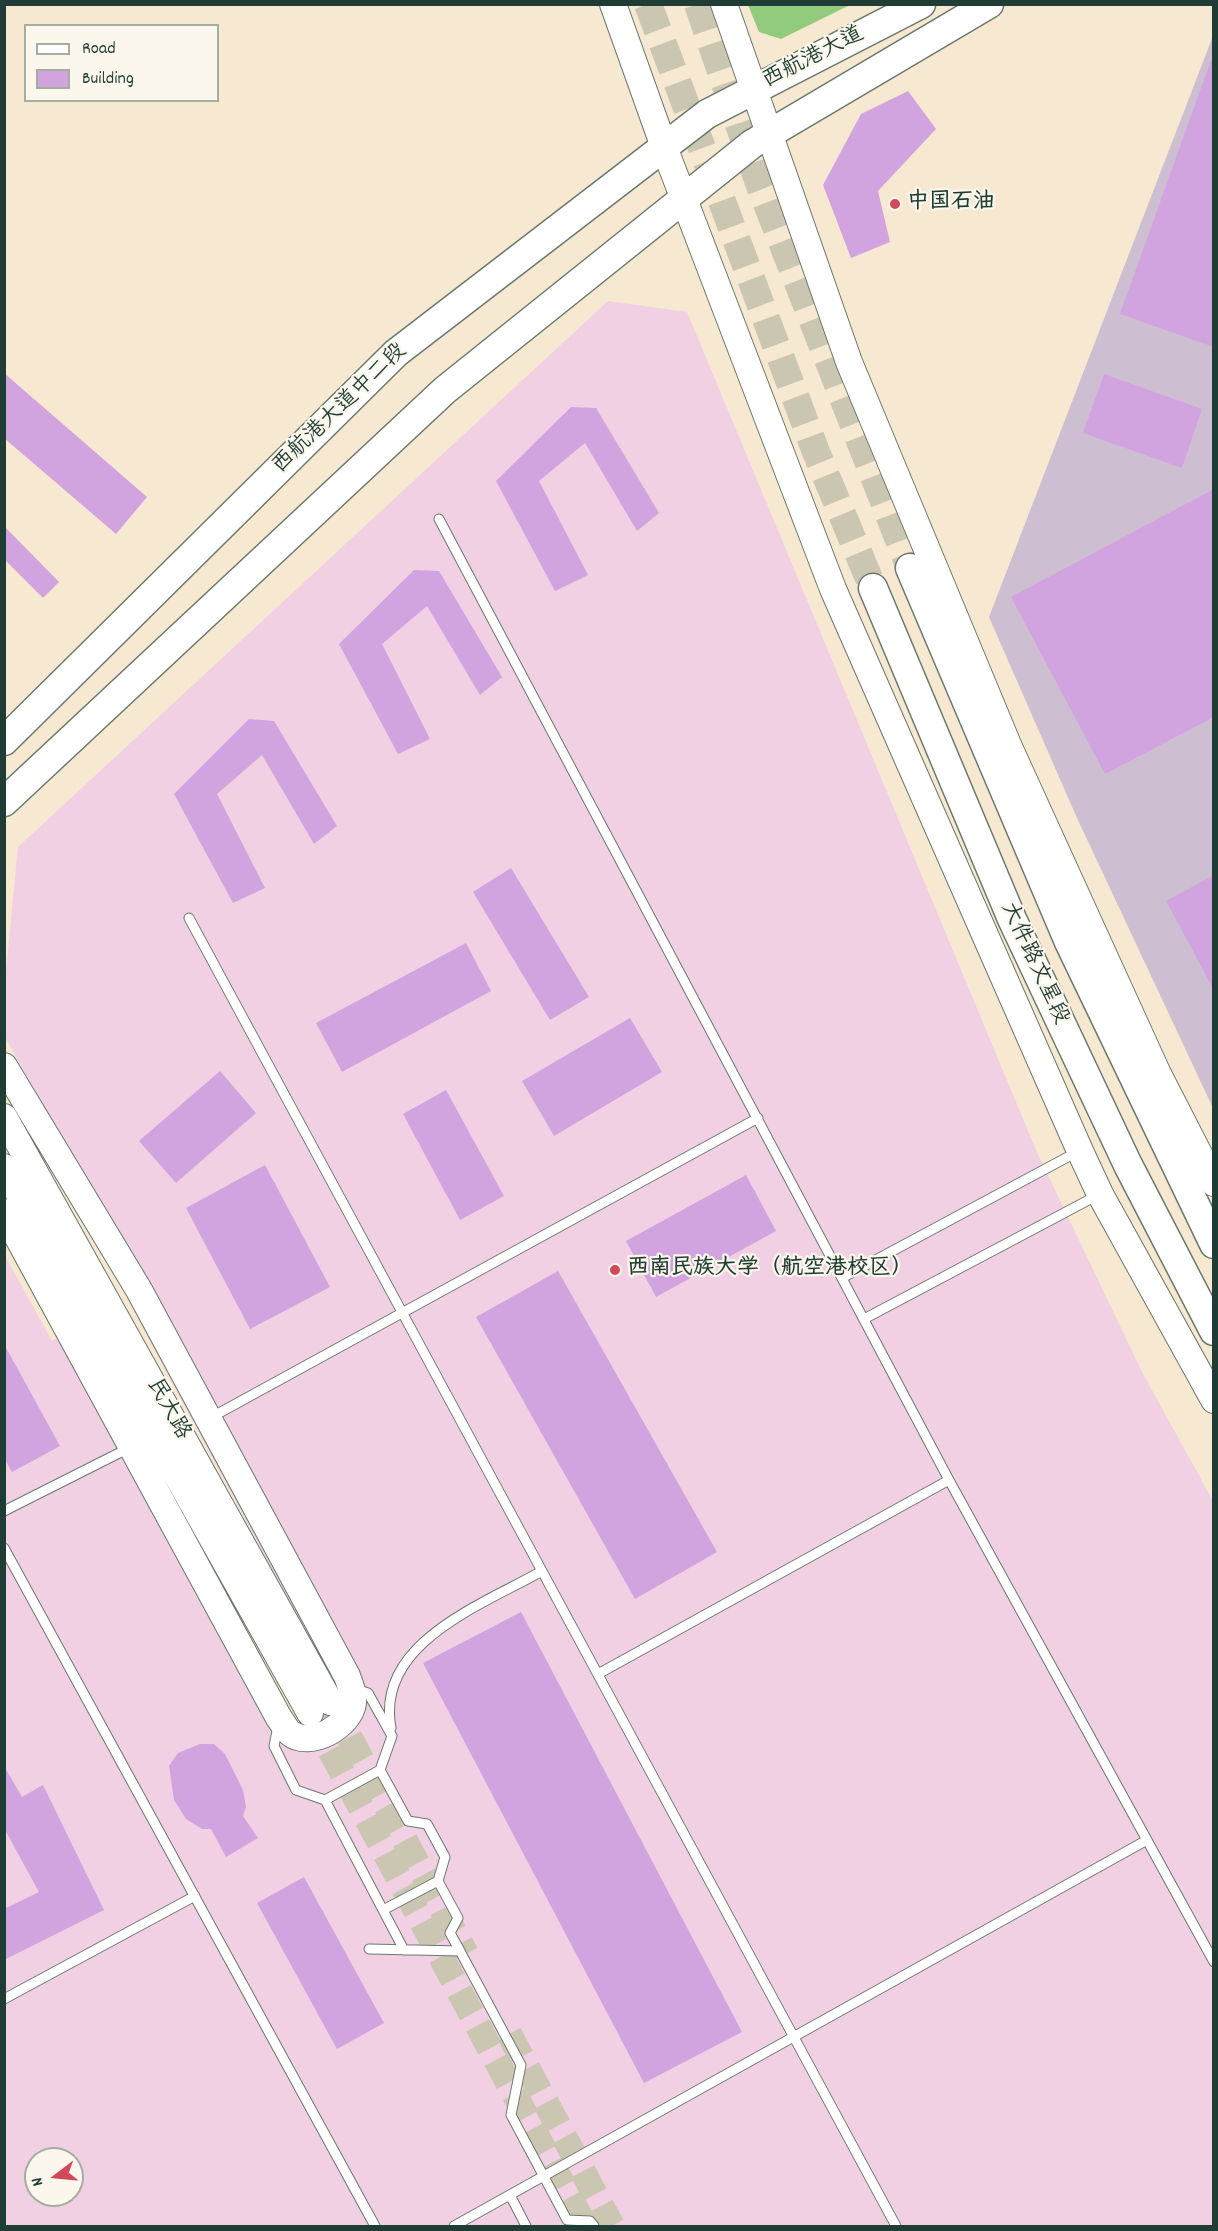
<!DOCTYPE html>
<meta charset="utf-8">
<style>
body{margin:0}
#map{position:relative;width:1218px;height:2231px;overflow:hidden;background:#f6e8d1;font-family:Dekko,sans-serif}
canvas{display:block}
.frame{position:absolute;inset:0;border:6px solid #1f3d34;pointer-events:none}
.legend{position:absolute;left:24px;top:24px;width:195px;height:78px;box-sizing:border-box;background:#fbf7ec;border:2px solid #a3ada2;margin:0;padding:8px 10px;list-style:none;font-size:18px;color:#1f3d34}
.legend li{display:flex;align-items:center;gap:12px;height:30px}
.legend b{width:30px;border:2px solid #a3ada2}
.north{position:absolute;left:24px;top:2147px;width:60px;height:60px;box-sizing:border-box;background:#fbf7ec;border:2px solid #a3ada2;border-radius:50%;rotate:254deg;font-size:16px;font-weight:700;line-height:24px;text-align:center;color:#1f3d34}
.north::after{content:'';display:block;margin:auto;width:21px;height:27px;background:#d1495b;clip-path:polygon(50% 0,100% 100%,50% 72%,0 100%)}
</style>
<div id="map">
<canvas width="1218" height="2231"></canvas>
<div class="frame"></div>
<ul class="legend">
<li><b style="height:8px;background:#fff"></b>Road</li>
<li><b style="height:16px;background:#d1a4e0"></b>Building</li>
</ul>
<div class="north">N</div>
</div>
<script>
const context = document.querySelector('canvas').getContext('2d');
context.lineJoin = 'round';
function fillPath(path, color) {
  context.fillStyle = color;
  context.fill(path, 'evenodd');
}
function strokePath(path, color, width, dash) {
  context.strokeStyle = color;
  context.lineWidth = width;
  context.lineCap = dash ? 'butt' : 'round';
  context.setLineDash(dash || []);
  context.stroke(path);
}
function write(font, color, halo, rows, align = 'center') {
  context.font = font + ' Dekko,"LXGW WenKai TC",sans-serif';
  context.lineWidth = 4.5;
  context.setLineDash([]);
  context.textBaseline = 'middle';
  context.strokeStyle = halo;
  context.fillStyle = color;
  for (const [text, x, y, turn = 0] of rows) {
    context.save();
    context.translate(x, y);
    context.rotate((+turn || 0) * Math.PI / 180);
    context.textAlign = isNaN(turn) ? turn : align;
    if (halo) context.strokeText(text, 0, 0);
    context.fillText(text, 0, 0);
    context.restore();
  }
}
fillPath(new Path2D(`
 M608,301L687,312L1036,1150L1142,1372L1213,1501V2226H5L4,1254L52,1341L87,1321L294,1722L340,1696L127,1298L145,1287L5,1037V981L18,847ZM36,2159H72V2195H36Z`), '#f1d0e4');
fillPath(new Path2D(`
 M1213,36V1108L1077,818L989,617Z`), '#cebed1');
fillPath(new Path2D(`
 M748,5H850L781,39L759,32Z`), '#92cb7e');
fillPath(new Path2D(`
 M1211,60L1214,61V347L1120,314Z
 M908,91L936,129L878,191L890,242L851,258L823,185L861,114Z
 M4,373L147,497L116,534L4,438Z
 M1104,374L1202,409L1182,468L1083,433Z
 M571,407L596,408L659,513L637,531L585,443L539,481L588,575L555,591L496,481Z
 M1214,489V717L1105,774L1011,597Z
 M4,526L59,582L43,598L4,559Z
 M414,570L439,571L502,677L480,695L427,606L382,644L430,739L398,754L339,644Z
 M249,719L274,721L337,826L314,844L262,755L217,794L265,888L233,903L174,794Z
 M511,868L589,997L550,1020L473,892Z
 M1214,875V990L1166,901Z
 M466,943L491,991L342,1072L316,1023Z
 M630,1018L662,1072L554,1136L522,1081Z
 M220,1071L256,1113L176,1183L139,1141Z
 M446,1090L504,1196L460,1220L403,1114Z
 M265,1165L330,1287L250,1329L186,1208Z
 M746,1175L776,1231L656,1297L626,1241Z
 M558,1271L717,1552L635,1599L476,1317Z
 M4,1344L60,1446L12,1472L4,1458Z
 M521,1612L742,2032L644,2083L423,1663Z
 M200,1744H214L225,1754L243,1790L246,1807L243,1816L258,1838L226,1857L211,1829H202L186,1819L174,1800L169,1766L178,1753Z
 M4,1766L22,1797L43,1785L104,1910L4,1960V1909L39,1892L4,1828Z
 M304,1877L384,2023L337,2049L257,1903Z`), '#d1a4e0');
strokePath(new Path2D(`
 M331,1703L466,1954
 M312,1716L585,2226
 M509,2034L612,2226`), '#cbc6b2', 26, [26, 13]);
strokePath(new Path2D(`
 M648,4L816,452L873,588
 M698,4L760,186L910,568`), '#cbc6b2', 28, [28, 14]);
const lane = new Path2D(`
 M439,519L949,1480L1214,1962
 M189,918L896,2226
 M842,1278L1077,1152
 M864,1319L1098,1195
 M210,1418L758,1118
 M4,1511L131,1447
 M4,1548L375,2226
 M598,1674L949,1480
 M278,1726L274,1746L296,1790L325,1800L380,1770L392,1736L368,1693L356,1689
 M391,1728C375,1643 482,1605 542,1571
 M380,1770L408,1821L427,1824L445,1857L438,1881L458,1918L450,1933L460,1951
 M325,1800L404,1950
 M383,1910L438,1881
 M369,1949L460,1951L521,2065L511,2115L567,2220L590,2221L594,2226
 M4,1999L195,1896
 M510,2195L526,2226
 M454,2226L1147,1840`);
const secondary = new Path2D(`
 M613,4L664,147L833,589L1080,1151L1100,1194L1214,1400
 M724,4L849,362L1009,747L1158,1074L1214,1183
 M4,1066L139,1290L347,1676C350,1684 354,1694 353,1703C350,1726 310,1749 290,1733C286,1730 283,1723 279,1718L4,1212
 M4,1117L330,1702
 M4,1167L310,1713`);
const primary = new Path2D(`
 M910,568L1069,942L1214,1244
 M873,588L1012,919L1128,1165L1214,1331
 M4,741L396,353L707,114L921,4
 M4,802L445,390L752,144L989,4`);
strokePath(lane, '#6a796b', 11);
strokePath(secondary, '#6a796b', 28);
strokePath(primary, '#6a796b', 31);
strokePath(lane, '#fff', 9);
strokePath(secondary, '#fff', 26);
strokePath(primary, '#fff', 28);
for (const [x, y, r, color] of [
 [895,204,6,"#d1495b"],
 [615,1270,6,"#d1495b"]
]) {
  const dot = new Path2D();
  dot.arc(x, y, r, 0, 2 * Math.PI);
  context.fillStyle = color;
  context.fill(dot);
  strokePath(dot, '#fbf7ec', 2);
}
write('22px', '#1f3d34', '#fbf7ec', [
 ["西航港大道",814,59,-27],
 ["西航港大道中二段",341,410,-44],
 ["大件路文星段",1033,964,65],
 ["民大路",167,1410,61]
]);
write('bold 22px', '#1f3d34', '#fbf7ec', [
 ["中国石油",907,204],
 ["西南民族大学（航空港校区）",627,1270]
], 'left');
</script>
